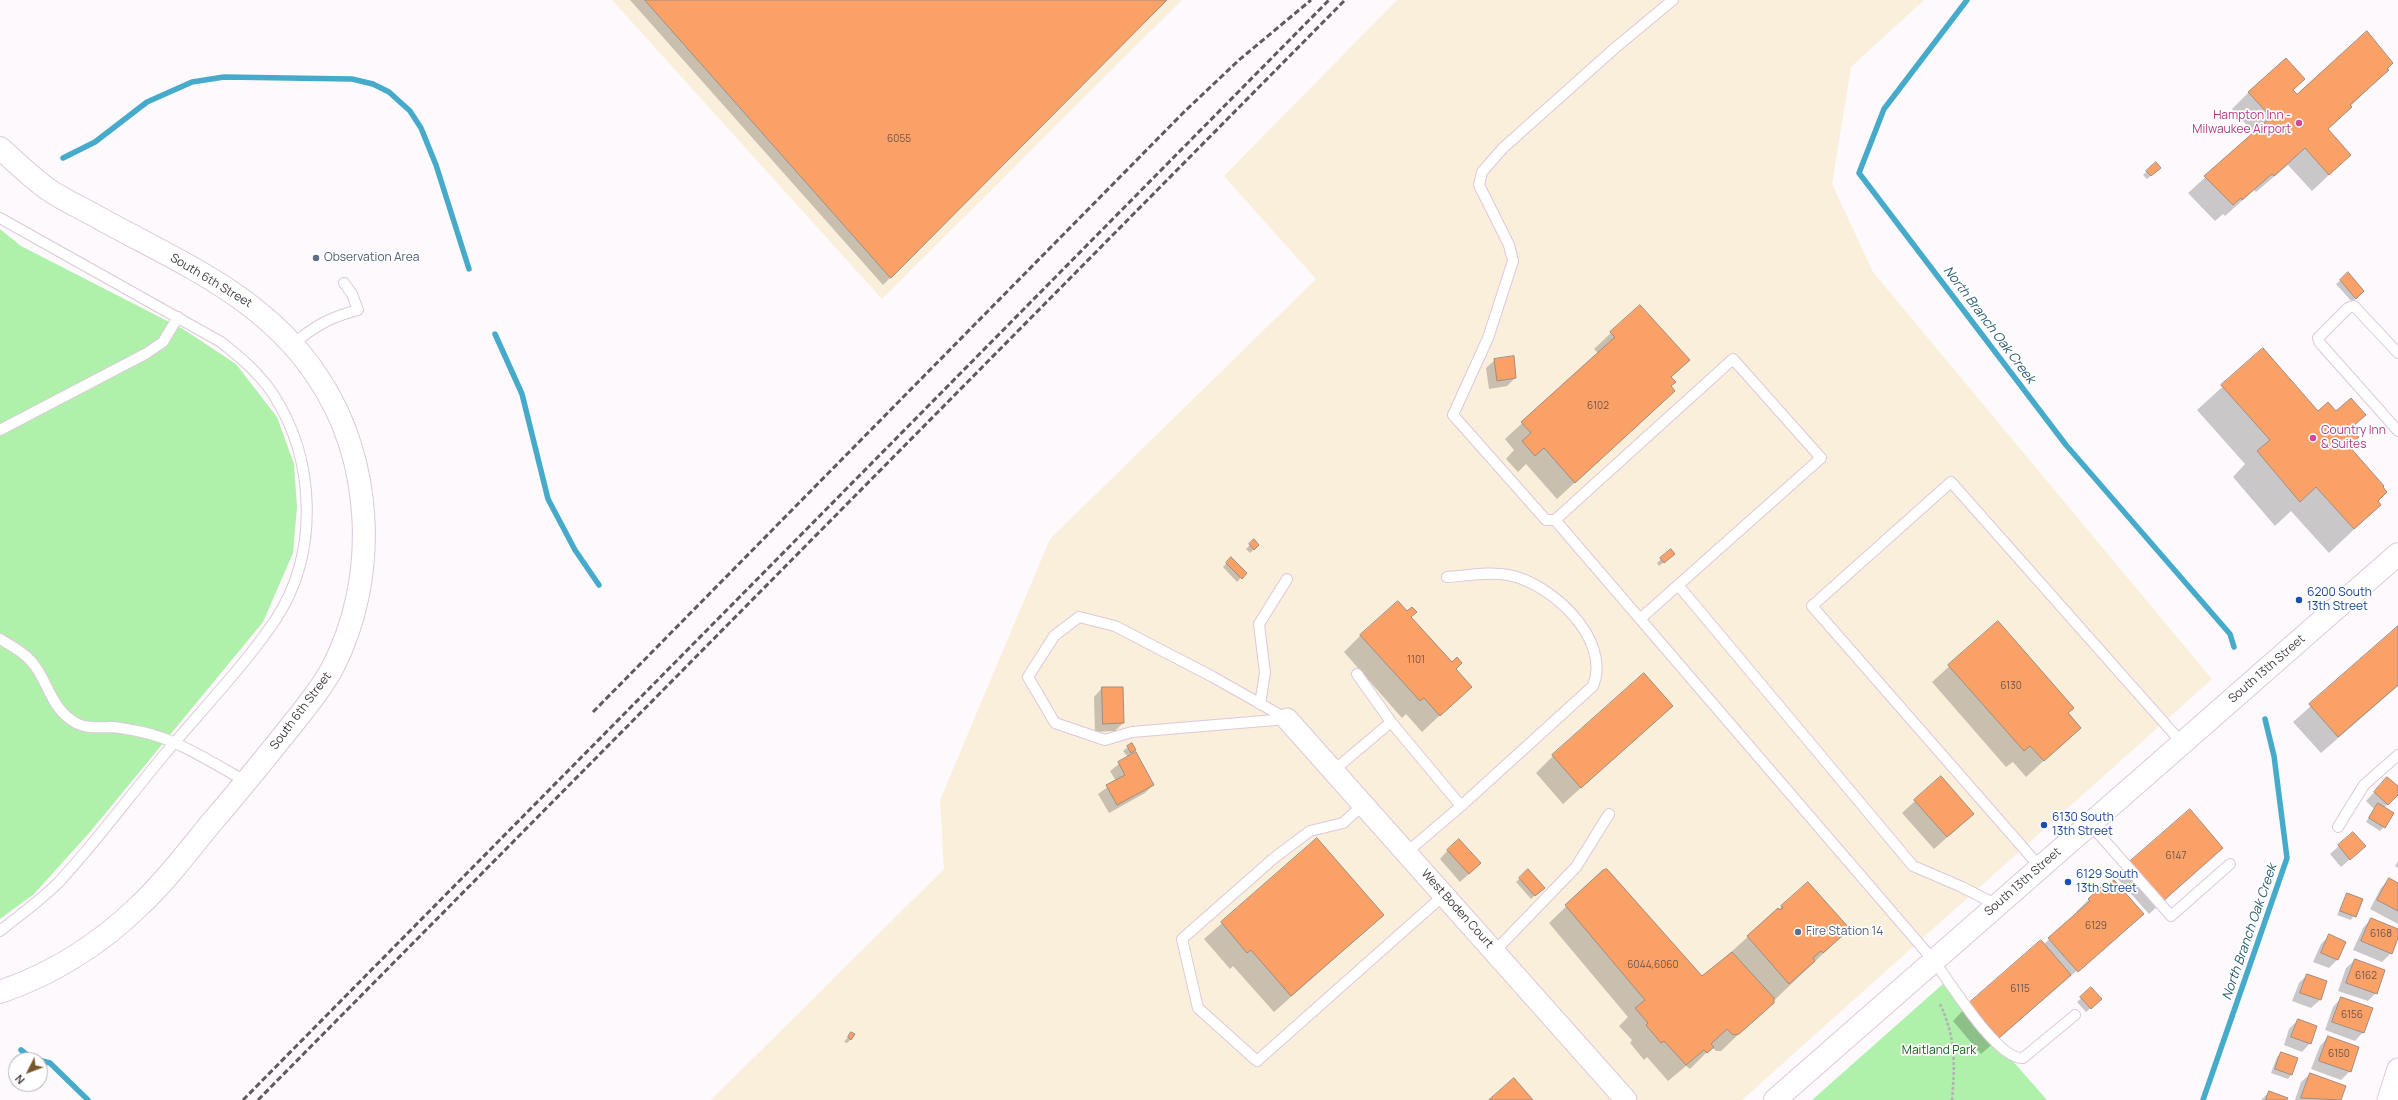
<!DOCTYPE html>
<style>
body{margin:0}
#map{position:relative;width:2398px;height:1100px;overflow:hidden;background:#fdf9fc;font-family:Manrope,sans-serif}
canvas{display:block}
.north{position:absolute;left:8px;top:1052px;width:40px;height:40px;box-sizing:border-box;background:#fff;border:1px solid #b3b0b3;border-radius:50%;rotate:228deg;font-size:11px;font-weight:700;line-height:16px;text-align:center;color:#423a41}
.north::after{content:'';display:block;margin:auto;width:14px;height:18px;background:#78582e;clip-path:polygon(50% 0,100% 100%,50% 72%,0 100%)}
</style>
<div id="map">
<canvas width="2398" height="1100"></canvas>
<div class="north">N</div>
</div>
<script>
const context = document.querySelector('canvas').getContext('2d');
context.lineJoin = 'round';
function fillPath(path, color) {
  context.fillStyle = color;
  context.fill(path, 'evenodd');
}
function strokePath(path, color, width, dash) {
  context.strokeStyle = color;
  context.lineWidth = width;
  context.lineCap = dash ? 'butt' : 'round';
  context.setLineDash(dash || []);
  context.stroke(path);
}
function write(font, color, halo, rows, align = 'center') {
  context.font = font + ' Manrope,sans-serif';
  context.lineWidth = 3.5;
  context.setLineDash([]);
  context.textBaseline = 'middle';
  context.strokeStyle = halo;
  context.fillStyle = color;
  for (const [text, x, y, turn = 0] of rows) {
    context.save();
    context.translate(x, y);
    context.rotate((+turn || 0) * Math.PI / 180);
    context.textAlign = isNaN(turn) ? turn : align;
    if (halo) context.strokeText(text, 0, 0);
    context.fillText(text, 0, 0);
    context.restore();
  }
}
fillPath(new Path2D(`
 M612,0H1182L882,299Z
 M1397,0H1924L1851,67L1832,184L1873,272L2212,679L1742,1100H711L944,869L940,800L1050,539L1316,279L1224,176Z`), '#faefda');
fillPath(new Path2D(`
 M0,229L21,246L183,329L236,364L277,417L294,464L297,507L293,553L263,622L90,832L34,894L0,919Z
 M1944,983L2047,1100H1812Z`), '#aff1aa');
fillPath(new Path2D(`
 M630,0H1166L883,285Z
 M2386,69L2387,70L2327,130L2350,155L2312,191L2288,165L2256,192L2254,190L2225,216L2223,214L2215,221L2188,193L2254,133L2232,109L2249,92L2292,91L2297,95Z
 M2156,163V171L2147,179L2143,175Z
 M2348,274L2363,291L2352,302L2336,284Z
 M1611,333L1688,360L1671,377L1670,387L1674,391L1557,499L1526,464L1518,472L1506,459L1514,450L1505,439L1598,353L1594,349Z
 M2263,350L2318,412L2365,415L2351,429L2348,447L2380,505L2329,553L2291,511L2275,526L2233,477L2245,464L2197,410Z
 M1495,360L1515,378L1507,386L1489,389L1486,368Z
 M1254,541L1258,545L1250,553L1246,549Z
 M1671,550L1669,558L1659,566L1657,563Z
 M1231,559L1245,573L1237,582L1223,567Z
 M1406,613L1470,687L1422,732L1406,714L1402,718L1344,652L1361,635Z
 M1998,622L2080,727L2026,777L2013,762L2006,767L1932,682Z
 M2398,628V686L2321,753L2293,722Z
 M1102,688L1123,723L1115,731L1095,732L1094,697Z
 M1672,706L1563,804L1536,773L1553,756Z
 M1132,744L1135,750L1129,756L1153,785L1145,793L1109,813L1098,794L1116,781L1110,771L1128,757L1123,751Z
 M2379,787L2398,788V793L2384,808V827L2380,831L2366,822L2374,809L2366,801Z
 M1915,801L1973,814L1934,849L1902,813Z
 M2353,833L2356,854L2341,867L2330,854Z
 M1317,839L1383,915L1274,1012L1233,966L1230,969L1204,939Z
 M2222,848L2149,914L2116,877L2129,864Z
 M1448,850L1471,872L1460,882L1440,859Z
 M2398,861V868L2395,866Z
 M1528,871L1543,888L1531,899L1516,882Z
 M1603,871L1702,978L1808,883L1849,929L1721,1051H1716L1712,1047L1690,1069L1686,1066L1668,1081L1647,1057L1644,1060L1630,1043L1632,1040L1619,1026L1628,1017L1549,923Z
 M2389,879L2398,884V924L2370,909L2381,888Z
 M2347,894L2362,900L2351,920L2337,915Z
 M2089,899L2142,914L1981,1054L1953,1021L1969,1004L2043,945L2077,914L2076,912Z
 M2371,919L2398,930L2391,953L2382,962L2353,950L2363,928Z
 M2329,936L2344,942L2337,960L2329,968L2313,962L2321,944Z
 M2355,960L2376,993L2368,1001L2338,991L2346,968Z
 M2307,975L2326,982L2320,1000L2311,1008L2292,1001L2299,983Z
 M2091,989L2096,1003L2086,1012L2077,1002Z
 M2341,998L2363,1032L2355,1041L2325,1030L2333,1007Z
 M2298,1020L2310,1043L2302,1052L2284,1045L2289,1029Z
 M851,1033V1039L847,1043L844,1042Z
 M2328,1037L2350,1071L2341,1080L2311,1069L2320,1046Z
 M2281,1053L2291,1075L2288,1079L2271,1073L2277,1057Z
 M2310,1074L2344,1086L2340,1100H2295L2301,1082Z
 M2269,1092L2286,1100H2261Z`), '#0003');
strokePath(new Path2D(`
 M1967,0L1884,109L1859,173L2066,445L2230,634L2234,647
 M63,158L95,142L147,102L192,82L224,77L352,79L373,84L389,92L410,111L421,128L436,165L469,269
 M495,334L522,394L548,499L575,550L599,585
 M21,1050L31,1058L50,1063L88,1100
 M2203,1100L2287,858L2274,756L2265,719`), '#46abcb', 5.5);
const building = new Path2D(`
 M645,0H1167L891,278Z
 M2367,31L2393,63L2387,69L2389,70L2350,105L2352,107L2328,129L2351,155L2329,175L2305,148L2274,176L2272,174L2242,200L2241,198L2233,205L2204,176L2271,117L2248,92L2286,58L2305,79L2293,90L2297,94Z
 M2156,162L2161,168L2151,176L2146,171Z
 M2348,272L2364,291L2356,299L2340,280Z
 M1640,305L1690,360L1671,377L1676,382L1671,386L1675,391L1575,483L1544,448L1535,456L1522,441L1531,433L1521,422L1615,337L1610,332Z
 M2263,348L2318,411L2328,402L2336,411L2351,398L2366,415L2351,428L2359,437L2349,446L2384,486L2383,487L2387,492L2378,501L2381,505L2354,529L2316,487L2300,502L2257,451L2270,440L2221,385Z
 M1514,356L1516,378L1497,381L1494,359Z
 M1254,539L1259,545L1254,550L1249,544Z
 M1671,549L1675,554L1664,563L1660,558Z
 M1231,557L1247,573L1242,579L1226,563Z
 M1398,601L1407,611L1412,607L1417,612L1411,617L1452,662L1457,657L1462,663L1456,669L1472,687L1440,716L1424,698L1420,701L1360,635Z
 M1998,621L2074,708L2068,713L2081,728L2044,761L2030,746L2024,751L1948,665Z
 M2398,626V685L2338,737L2309,704Z
 M1644,673L1673,706L1581,788L1552,755Z
 M1102,687H1123L1124,723L1103,724Z
 M1132,743L1136,750L1131,753L1127,746Z
 M1136,752L1154,785L1117,805L1106,785L1125,775L1118,762Z
 M1941,776L1974,814L1947,837L1914,800Z
 M2387,777L2398,786V795L2388,805L2374,792Z
 M2378,803L2394,813L2385,828L2369,818Z
 M2190,809L2223,848L2162,902L2128,863Z
 M2353,832L2366,846L2350,860L2338,845Z
 M1317,838L1384,915L1291,996L1251,950L1247,953L1221,922Z
 M1459,839L1481,863L1469,874L1447,850Z
 M1528,869L1545,888L1535,896L1519,878Z
 M1607,869L1702,976L1732,952L1774,998V1003L1739,1034L1733,1035L1727,1029L1711,1044L1714,1047L1707,1053L1704,1050L1686,1065L1664,1041L1661,1043L1646,1025L1648,1023L1635,1008L1645,1000L1565,905L1603,870Z
 M2389,878L2398,883V911L2377,900Z
 M2114,880L2144,914L2078,972L2048,938L2090,901L2088,899L2103,885L2105,888Z
 M1808,882L1850,929L1823,953L1821,951L1813,958L1815,961L1789,984L1747,936L1778,908L1780,910L1783,908L1781,906Z
 M2347,893L2363,899L2356,917L2340,911Z
 M2371,918L2398,929V938L2392,954L2361,941Z
 M2329,934L2346,942L2338,960L2321,953Z
 M2041,940L2071,975L1999,1038L1969,1003Z
 M2355,959L2385,970L2377,994L2346,983Z
 M2307,974L2327,981L2321,1000L2300,993Z
 M2091,987L2102,999L2091,1009L2080,997Z
 M2341,997L2373,1008L2364,1033L2332,1022Z
 M2298,1019L2317,1026L2311,1044L2291,1037Z
 M851,1032L855,1034L851,1040L848,1037Z
 M2328,1036L2359,1047L2351,1072L2319,1061Z
 M2281,1052L2298,1058L2292,1075L2275,1069Z
 M2310,1073L2346,1086L2341,1100L2301,1098Z
 M1514,1078L1533,1100H1489Z
 M2269,1091L2288,1098L2287,1100H2266Z`);
fillPath(building, '#faa168');
strokePath(building, '#a38c7f', 1);
const lane = new Path2D(`
 M0,218L221,342C240,357 259,373 273,394C316,460 319,553 276,619C245,665 200,712 164,755C129,797 96,842 59,882C41,900 20,915 0,931
 M293,344C315,326 330,317 358,310L352,294L344,283
 M2398,353L2354,306L2348,308L2318,338L2320,343L2398,431
 M0,430L147,353L163,342L178,317
 M1555,520H1546L1453,415L1488,338L1513,261L1509,245L1479,185L1482,172L1503,148L1615,48L1673,0
 M1447,577C1466,576 1488,571 1508,575C1550,582 1612,639 1593,686L1461,806
 M1678,585L1913,866L1962,887L1997,905
 M1079,617L1115,626L1213,677L1287,719L1132,732L1105,740L1055,723L1028,677L1054,636Z
 M1640,619L1821,458L1733,359L1555,520L1934,961C1949,981 1998,1061 2023,1058L2075,1015
 M0,639C10,645 22,651 30,660C48,678 49,708 76,723C87,729 100,727 112,727C122,728 133,730 142,732C177,739 216,765 247,782
 M1357,674L1391,722
 M1260,704L1265,673L1259,624L1287,579
 M1333,771L1391,722L1461,806L1406,853
 M1363,805L1343,823L1310,831L1274,858L1182,939L1198,1008L1257,1061L1444,895
 M2090,824L2171,916L2230,864
 M2338,827L2364,785L2398,755
 M2040,867L1812,606L1951,482L2182,743
 M1494,952L1576,867L1609,814`);
const street = new Path2D(`
 M1287,719L1626,1100
 M2388,1100L2398,1069`);
const secondary = new Path2D(`
 M0,148C16,162 32,178 49,190C65,201 84,209 101,219C181,263 265,297 317,376C374,460 379,579 332,669C320,691 303,711 287,731C263,761 238,792 212,822C189,850 166,881 139,906C99,945 52,974 0,992
 M1775,1100L2398,554`);
strokePath(lane, '#ddc8da', 12);
strokePath(street, '#ddc8da', 23);
strokePath(secondary, '#ddc8da', 24);
strokePath(new Path2D(`
 M1940,1004C1956,1038 1955,1064 1952,1100`), '#b5b0b4', 2.5, [3, 2]);
strokePath(lane, '#fff', 10);
strokePath(street, '#fff', 21);
strokePath(secondary, '#fff', 22);
strokePath(new Path2D(`
 M593,712L1184,112L1239,60L1311,0
 M243,1100L1329,0
 M258,1100L1345,0`), '#615960', 3, [6, 3]);
for (const [x, y, r, color] of [
 [2299,123,4,"#d1479c"],
 [316,258,4,"#5c6f8a"],
 [2313,438,4,"#d1479c"],
 [2299,600,4,"#1a4fb4"],
 [2044,825,4,"#1a4fb4"],
 [2068,882,4,"#1a4fb4"],
 [1798,932,4,"#5c6f8a"]
]) {
  const dot = new Path2D();
  dot.arc(x, y, r, 0, 2 * Math.PI);
  context.fillStyle = color;
  context.fill(dot);
  strokePath(dot, '#fff', 1.5);
}
write('10px', '#70544b', null, [
 ["6055",899,139],
 ["6102",1598,406],
 ["1101",1416,660],
 ["6130",2011,686],
 ["6147",2176,856],
 ["6129",2096,926],
 ["6168",2381,934],
 ["6044,6060",1653,965],
 ["6162",2366,976],
 ["6115",2020,989],
 ["6156",2352,1015],
 ["6150",2339,1054]
]);
write('12px', '#b23c85', '#fff', [
 ["Hampton Inn -",2291,116],
 ["Milwaukee Airport",2291,130],
 ["Country Inn",2321,431,"left"],
 ["& Suites",2321,445,"left"]
], 'right');
write('12px', '#4e5e75', '#fff', [
 ["Observation Area",324,258],
 ["Fire Station 14",1806,932]
], 'left');
write('12px', '#423a41', '#fff', [
 ["South 6th Street",211,281,31],
 ["South 13th Street",2267,669,-41],
 ["South 6th Street",301,711,-53],
 ["South 13th Street",2023,882,-41],
 ["West Boden Court",1457,909,48]
]);
write('12px', '#164399', '#fff', [
 ["6200 South",2307,593],
 ["13th Street",2307,607],
 ["6130 South",2052,818],
 ["13th Street",2052,832],
 ["6129 South",2076,875],
 ["13th Street",2076,889]
], 'left');
write('12px', '#1a631a', '#fff', [
 ["Maitland Park",1939,1051]
]);
write('italic 13px', '#275d6f', '#fff', [
 ["North Branch Oak Creek",1989,325,53],
 ["North Branch Oak Creek",2250,932,-71]
]);
</script>
